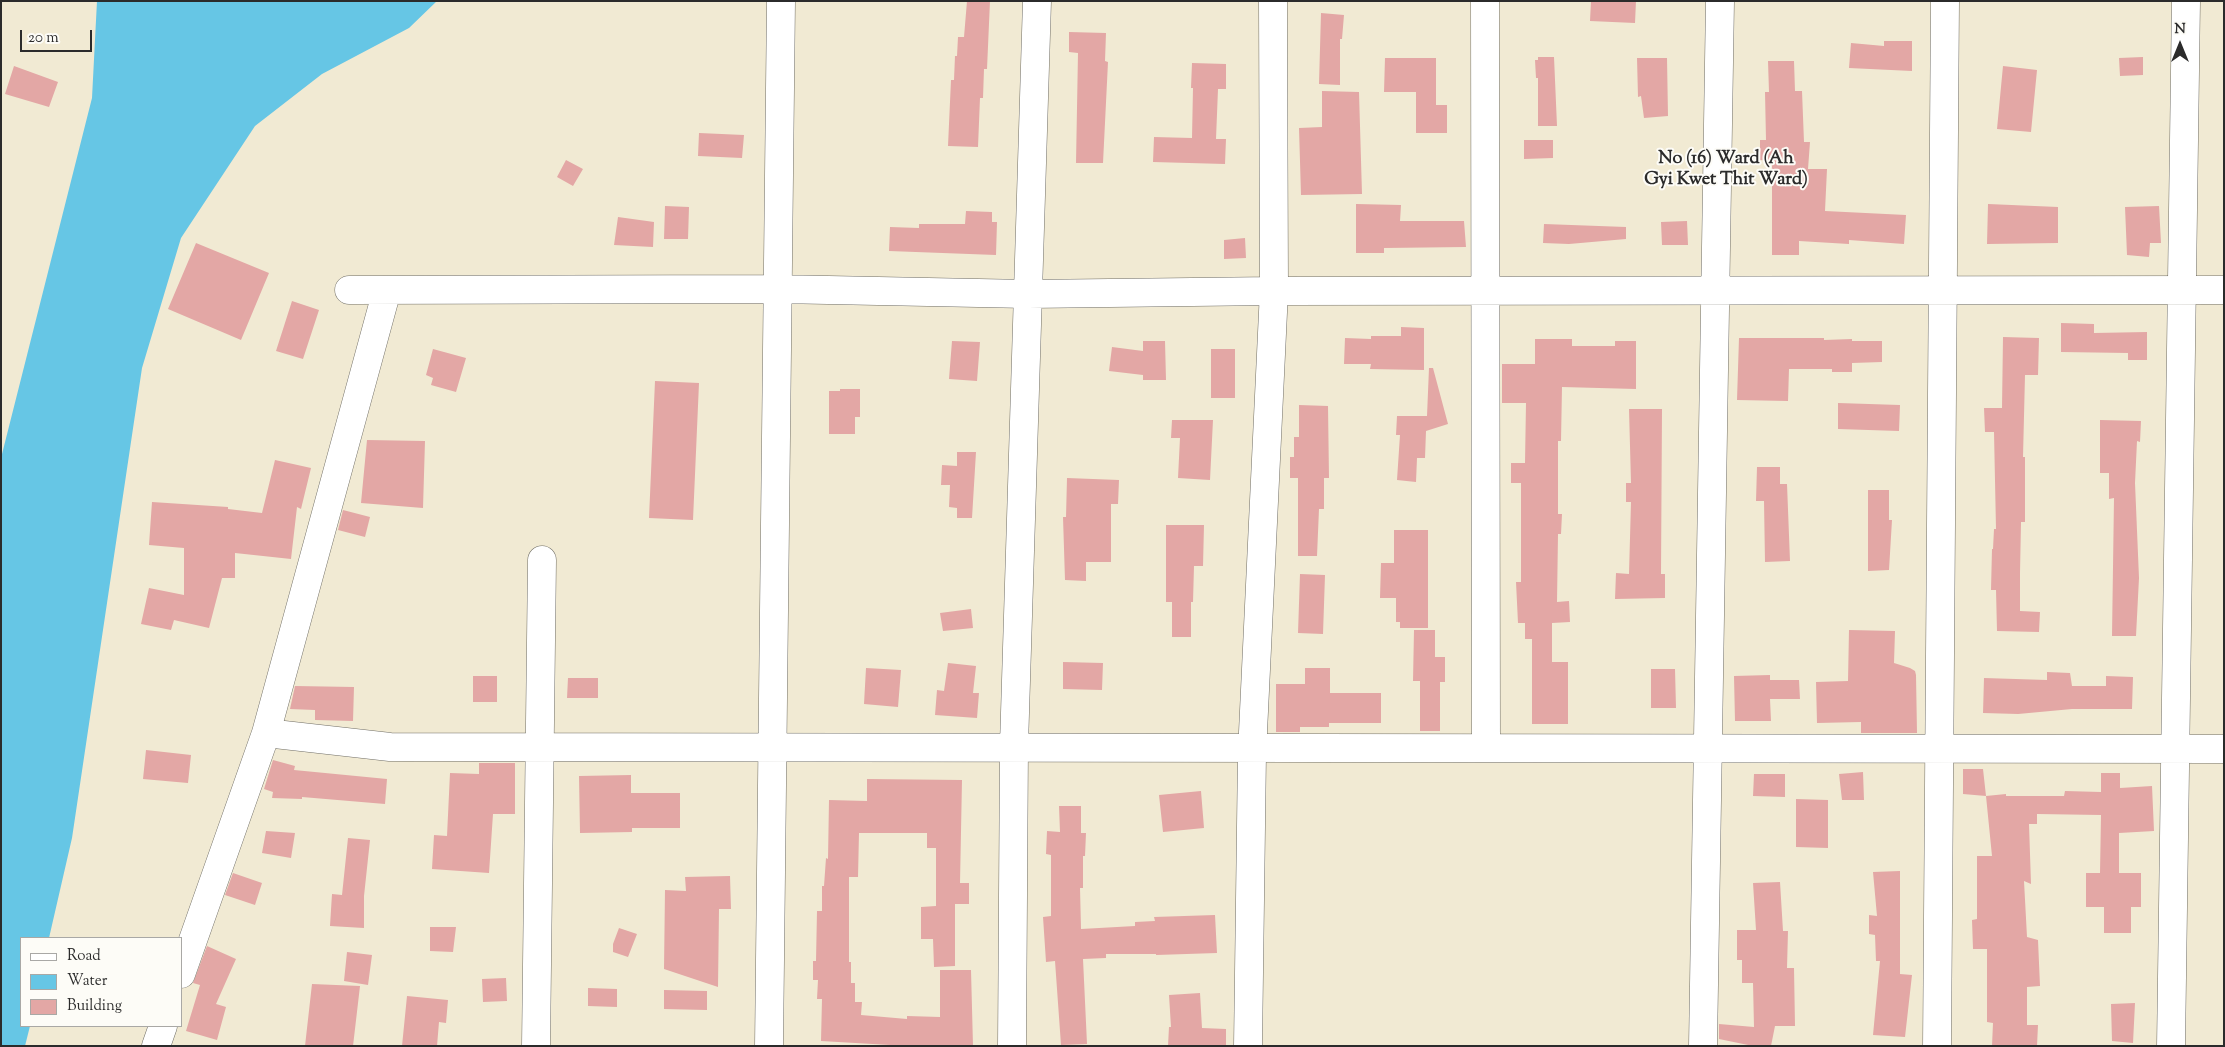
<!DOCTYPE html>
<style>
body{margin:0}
#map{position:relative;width:2225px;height:1047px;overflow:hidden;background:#f1ead3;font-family:"Sorts Mill Goudy",serif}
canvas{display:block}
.frame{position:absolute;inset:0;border:2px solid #2b2b2b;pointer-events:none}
.legend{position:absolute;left:20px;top:937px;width:162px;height:90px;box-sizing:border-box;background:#fdfcf7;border:1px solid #a9a8a5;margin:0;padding:6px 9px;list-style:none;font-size:15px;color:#2b2b2b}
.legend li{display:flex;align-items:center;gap:10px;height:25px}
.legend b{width:25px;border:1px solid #a9a8a5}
.north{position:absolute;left:2155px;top:20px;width:50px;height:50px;-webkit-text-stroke:4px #fdfcf7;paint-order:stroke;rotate:0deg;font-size:14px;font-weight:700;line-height:20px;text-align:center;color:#2b2b2b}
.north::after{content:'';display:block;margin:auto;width:18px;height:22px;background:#2b2b2b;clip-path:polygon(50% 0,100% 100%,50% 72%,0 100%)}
.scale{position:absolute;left:20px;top:30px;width:72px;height:22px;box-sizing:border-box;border:2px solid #2b2b2b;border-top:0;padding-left:6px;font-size:15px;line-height:18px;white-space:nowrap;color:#2b2b2b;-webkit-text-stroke:4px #fdfcf7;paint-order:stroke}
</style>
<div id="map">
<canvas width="2225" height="1047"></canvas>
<div class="frame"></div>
<ul class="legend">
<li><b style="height:6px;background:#fff"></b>Road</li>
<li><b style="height:14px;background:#66c6e5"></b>Water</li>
<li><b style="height:14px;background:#e3a7a5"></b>Building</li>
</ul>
<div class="north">N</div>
<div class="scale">20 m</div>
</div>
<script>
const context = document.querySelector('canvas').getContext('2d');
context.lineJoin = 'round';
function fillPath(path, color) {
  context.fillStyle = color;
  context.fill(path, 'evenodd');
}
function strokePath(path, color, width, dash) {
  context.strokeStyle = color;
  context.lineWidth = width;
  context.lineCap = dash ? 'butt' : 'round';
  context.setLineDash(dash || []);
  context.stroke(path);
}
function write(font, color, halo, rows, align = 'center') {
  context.font = font + ' "Sorts Mill Goudy",serif';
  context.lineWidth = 4;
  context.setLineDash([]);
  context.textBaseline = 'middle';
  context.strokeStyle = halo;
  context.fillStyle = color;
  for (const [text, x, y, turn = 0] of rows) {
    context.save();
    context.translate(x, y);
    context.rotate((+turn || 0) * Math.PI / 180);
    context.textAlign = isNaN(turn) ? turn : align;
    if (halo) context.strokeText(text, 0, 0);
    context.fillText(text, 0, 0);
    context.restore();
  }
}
fillPath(new Path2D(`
 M97,1H437L409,28L322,74L255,126L181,238L142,368L72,838L49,938H21V1026H30L25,1046H1V458L92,98Z`), '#66c6e5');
fillPath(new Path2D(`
 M967,1H990L987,69H984L983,98H980L978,147L948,146L951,80H954L955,56H957L958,37H964Z
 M1591,1H1636L1635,23L1590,21Z
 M1321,13L1344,15L1342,39H1340V85L1319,84Z
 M1069,32L1106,33L1105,61L1108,62L1103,163H1076L1078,53L1069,52Z
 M1884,41H1912V71L1849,68L1851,43L1884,46Z
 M1538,57H1554L1557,126H1538V78H1536L1535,60H1538Z
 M2143,57V75L2120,76L2119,58Z
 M1385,58H1436V105H1447V133H1416V92H1384Z
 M1637,58H1667L1668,116L1644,118L1641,96L1638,97Z
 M1768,61H1794L1795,91H1802L1804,142H1810L1808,169H1827L1825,211L1906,215L1904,244L1849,240V244L1799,241V255H1772V161L1760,160V140H1766L1765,92H1769Z
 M1192,63L1226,64V89H1218L1216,139H1226L1225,164L1153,162L1154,137L1192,138L1193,88H1191Z
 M14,66L58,82L49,107L5,94Z
 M2003,66L2037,70L2031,132L1997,129Z
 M1322,91L1359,92L1362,194L1301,195L1299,128L1322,127Z
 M699,133L744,135L742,158L698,156Z
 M1524,140H1553V158L1524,159Z
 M566,160L583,169L573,186L557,177Z
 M1356,204L1401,205L1400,221H1464L1466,247L1384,248V253H1356Z
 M1988,204L2058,207V243L1987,244Z
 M665,206L689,207L688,239H664Z
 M2159,206L2161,243H2150L2149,257L2127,255L2125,207Z
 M966,211L992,212V222H997L996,255L889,251L890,227L919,228V224H965Z
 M618,217L654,222L653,247L614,245Z
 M1687,221L1688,245H1662L1661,222Z
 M1544,224L1626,227V239L1569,244L1543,243Z
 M1245,238L1246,258L1224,259V240Z
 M196,243L269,273L241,340L168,309Z
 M292,301L319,310L303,359L276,351Z
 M2061,323L2094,324V333L2147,332V360H2128V353L2061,352Z
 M1401,327L1424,328V370L1370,369L1371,364H1344L1345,338L1371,339V336H1401Z
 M2003,337L2039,338L2038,375H2025L2023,457H2025V522H2021L2020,573V611L2040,612L2039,632L1997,631L1996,590H1991L1992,549H1993L1994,529H1996L1994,432H1985L1984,408H2002Z
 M1739,338H1824V340L1852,339V341H1882V362L1852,363V372H1832V369H1789L1788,401L1737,400Z
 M1535,339H1572V346H1615V341H1636V389L1562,387L1561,441H1558V514H1562L1561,534H1558L1557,602L1569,601L1570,622L1552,623V662H1568V724H1532V639H1525V623H1518L1516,582H1521V483H1511V463H1525L1526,403H1502V364H1535Z
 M952,341L980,342L977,381L949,379Z
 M1143,341H1165L1166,380H1143V375L1109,371L1112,347L1143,351Z
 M433,349L466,358L456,392L431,385L433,378L426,375Z
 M1211,349H1235V398H1211Z
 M1429,368H1433L1448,424L1426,431L1425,458H1417L1416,482L1397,480L1400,435H1396L1397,416H1427Z
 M655,381L699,383L693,520L649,518Z
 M840,389H860V417H855V434H829V391H840Z
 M1838,403L1900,405L1899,431L1838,429Z
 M1299,405L1328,406L1329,478H1324V509H1319L1317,556H1298V478H1290V457H1294V437H1299Z
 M1629,409H1662L1661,574H1665V598L1615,599L1616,573L1629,574L1631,502H1626V483H1631Z
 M1172,420H1213L1210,480L1178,478L1180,438H1171Z
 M2100,420L2141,421L2140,442L2137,441L2135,483L2139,578L2136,636H2112L2114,498L2109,499V473H2100Z
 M367,440L425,441L423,508L361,503Z
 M957,452H976L972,518H957V508L949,507L950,485H941L942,465L957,466Z
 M275,460L311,468L301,509L297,507L291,559L235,553V578H222L209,628L174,620L171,630L141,624L149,588L184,595V548L149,545L152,502L228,507V509L262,513Z
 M1757,467H1780V484H1787L1790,561L1765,562L1764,501H1756Z
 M1067,478L1119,480L1118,504H1111V562H1086V581L1065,580L1063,517H1066Z
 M1868,490H1889V520H1892L1889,570L1868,571Z
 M343,510L370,517L365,537L338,530Z
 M1166,525H1204L1203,566H1194L1193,602H1191V637H1172V602H1166Z
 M1394,530H1428V628H1400V622H1396V598H1380L1381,563H1394Z
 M1300,574L1325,575L1323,634L1298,633Z
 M971,609L973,628L943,631L940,613Z
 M1414,630H1435V657H1445V682H1440V731H1420V681H1413Z
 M1849,630L1895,631L1894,663L1910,668L1915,671L1916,675L1917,733H1861V722L1817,723L1816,682L1848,681Z
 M1063,662L1103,663L1102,690L1063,689Z
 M948,663L976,666L973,693H979L977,718L935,715L937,690L944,691Z
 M866,668L901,670L898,707L864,704Z
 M1305,668H1330V693H1381V723H1329V727H1300V732H1276V684H1305Z
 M1651,669H1675L1676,708H1651Z
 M2047,672L2070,673L2072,686H2106V676L2133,677L2132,709H2072L2018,714L1983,713L1984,678L2047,680Z
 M1770,675V680H1799L1800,699H1770L1771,721H1735L1734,676Z
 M473,676H497V702H473Z
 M568,678H598V698H567Z
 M295,686L354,687L353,721L315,720V710L290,709Z
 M146,750L191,755L188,783L143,779Z
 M273,760L295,766L294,770L387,779L385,804L302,797V799L272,798L273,792L264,789Z
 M479,763H515V814H493L489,873L432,869L434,835L447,836L450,773L479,774Z
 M1963,769H1983L1986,796L1963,794Z
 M1863,772L1864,800H1842L1839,774Z
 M2101,773H2120V788L2152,786L2154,831L2119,833V873H2141V907H2131V933H2104V907H2086V873H2100L2101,815L2037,814V824H2029L2031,884L2024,881L2027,937L2038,940L2040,986L2027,987V1025H2038L2037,1046H1992L1993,1023L1987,1022V949H1973L1972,920L1977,919V856H1992L1986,796L2006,794V796H2064L2065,791L2101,792Z
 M1754,774H1785V797L1753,796Z
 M631,775V793H680V828H632V832L580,833L579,776Z
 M867,779L962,780L960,883H969V904H955V966L934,967L933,939H921V907L936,906V848H927V833H859L858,877H849V962H851V983H855V1002H862L861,1015L907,1019V1016L940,1017V970H971L973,1046H907L821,1041L822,999H817L818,980H813V961H816L817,911H822V886H824L826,858L828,859L829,800L867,801Z
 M1201,791L1204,828L1163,832L1159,795Z
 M1796,799L1828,800V848L1796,847Z
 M1059,806H1081V833H1086L1085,856H1083V888H1080L1081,929L1135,926V922L1155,921L1154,917L1215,915L1217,953L1156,955V954H1106V958L1083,959L1087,1044L1061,1045L1055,961L1046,962L1043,917L1051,916V855L1046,854L1047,831L1060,832Z
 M266,831L295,833L291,858L262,853Z
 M348,838L370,840L364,896V928L330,926L332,894L342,895Z
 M1900,871V974L1912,975L1905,1037L1873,1035L1880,961H1876L1875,935L1869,934V915L1877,916L1873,872Z
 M233,873L262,883L255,905L225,895Z
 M730,876L731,909H719L718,987L664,969L665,890L686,891L685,877Z
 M1780,882L1783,931H1788L1787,968H1794L1795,1026H1775L1771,1046H1753L1719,1039V1024L1754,1027L1753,983H1742V960H1737V930H1756L1753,883Z
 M430,927H456L453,952L430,951Z
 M619,928L637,934L628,957L613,952V944Z
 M207,946L236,959L216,1004L226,1007L217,1040L186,1031L200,985L193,983Z
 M347,952L372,955L368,985L344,981Z
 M506,978L507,1001L483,1002L482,979Z
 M312,984L360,986L353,1046H305Z
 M588,988L617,989V1007L588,1006Z
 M664,990L707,991V1010L664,1009Z
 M1200,993L1202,1028L1226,1029V1046H1168L1169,1027H1171L1169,995Z
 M407,996L448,1000L446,1023L439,1022L437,1046H402Z
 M2135,1003L2133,1043L2112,1041L2111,1004Z`), '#e3a7a5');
const minor = new Path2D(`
 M1485,1L1486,748
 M349,290L778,289L1028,294L1274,291L2224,290
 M266,733L390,747L2224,749
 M181,974L266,733L387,290
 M156,1046L163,1026
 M536,1046L542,560
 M769,1046L781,1
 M1012,1046L1014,745L1037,1
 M1248,1046L1252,753L1274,291L1273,1
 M1703,1046L1720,1
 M1937,1046L1945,1
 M2171,1046L2186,1`);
strokePath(minor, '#706e66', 29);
strokePath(minor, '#fff', 28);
write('bold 18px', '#2b2b2b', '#fdfcf7', [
 ["No (16) Ward (Ah",1726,160],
 ["Gyi Kwet Thit Ward)",1726,181]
]);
</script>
